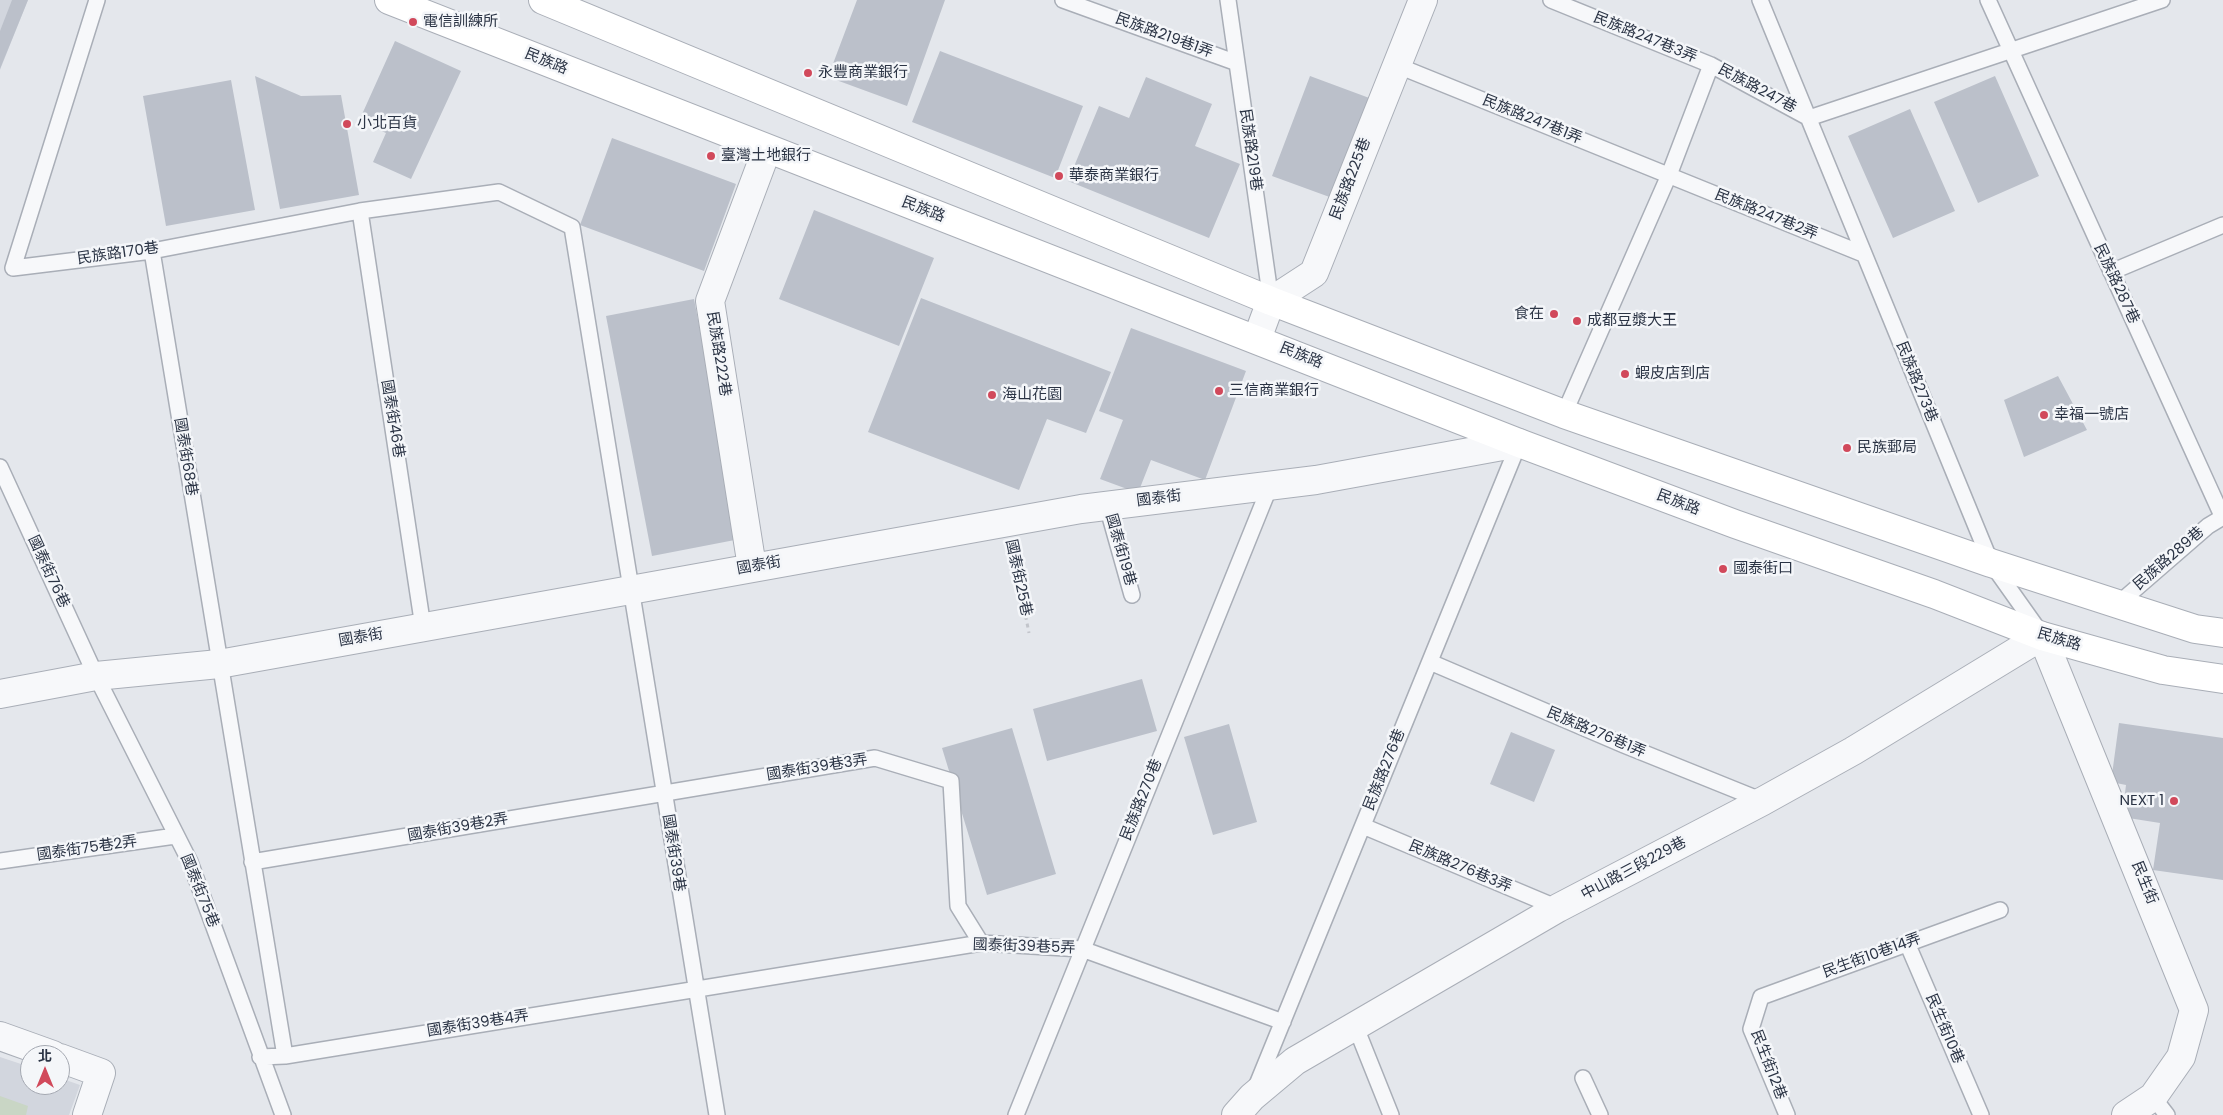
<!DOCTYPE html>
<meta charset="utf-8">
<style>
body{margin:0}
#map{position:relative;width:2223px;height:1115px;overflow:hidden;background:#e4e7ec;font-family:Poppins,"Noto Sans TC",sans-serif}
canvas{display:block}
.north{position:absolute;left:20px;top:1045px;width:50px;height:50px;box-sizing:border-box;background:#f4f6f9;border:1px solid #a4a8b1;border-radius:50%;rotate:0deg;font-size:14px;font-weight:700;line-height:20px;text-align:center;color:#2b3445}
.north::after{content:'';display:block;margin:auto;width:18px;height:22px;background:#d1495b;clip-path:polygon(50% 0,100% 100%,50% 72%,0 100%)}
</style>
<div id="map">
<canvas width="2223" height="1115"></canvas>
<div class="north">北</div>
</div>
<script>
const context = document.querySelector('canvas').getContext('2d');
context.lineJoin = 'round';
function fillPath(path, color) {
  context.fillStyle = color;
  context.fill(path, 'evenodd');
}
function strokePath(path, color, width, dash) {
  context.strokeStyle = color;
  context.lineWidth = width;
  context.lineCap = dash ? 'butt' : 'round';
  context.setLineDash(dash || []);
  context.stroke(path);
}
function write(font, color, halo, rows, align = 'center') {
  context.font = font + ' Poppins,"Noto Sans TC",sans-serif';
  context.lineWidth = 5;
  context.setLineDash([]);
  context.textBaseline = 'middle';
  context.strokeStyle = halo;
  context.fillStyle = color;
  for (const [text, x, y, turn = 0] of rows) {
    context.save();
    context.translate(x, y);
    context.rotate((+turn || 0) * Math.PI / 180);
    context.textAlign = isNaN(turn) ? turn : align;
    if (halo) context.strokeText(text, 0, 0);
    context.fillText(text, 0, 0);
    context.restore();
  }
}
fillPath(new Path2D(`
 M0,0H28L0,70Z
 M0,1057L30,1067V1085H60V1078L80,1085L69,1115H0Z`), '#d2d6de');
fillPath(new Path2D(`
 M0,1096L28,1106L26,1115H0Z`), '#c9d6c5');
fillPath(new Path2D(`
 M12,0H28L0,69V31Z
 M857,0H945L907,106L828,77Z
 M395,41L461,71L411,179L373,162L386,133L359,121Z
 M940,51L1083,106L1055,178L912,122Z
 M255,76L301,96L341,95L359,195L280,209Z
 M1310,76L1372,99L1335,199L1272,176Z
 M1995,76L2039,176L1978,203L1934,102Z
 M1146,77L1212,104L1195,146L1240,164L1209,238L1068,181L1099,106L1129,118Z
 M231,80L255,210L166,226L143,96Z
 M1910,109L1955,211L1893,238L1848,136Z
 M612,138L736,184L704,271L580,225Z
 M814,210L934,258L899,346L779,299Z
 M921,298L1111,372L1086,433L1047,419L1019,490L868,432Z
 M694,299L740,539L652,556L606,316Z
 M1131,328L1246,371L1205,480L1151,460L1138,493L1100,479L1123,420L1099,411Z
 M2058,376L2087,430L2024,457L2004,400Z
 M1142,679L1157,731L1047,761L1033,709Z
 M2119,723L2223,738V880L2153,870L2160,823L2122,817L2126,785L2111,782Z
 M1229,724L1257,822L1213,835L1184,737Z
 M1012,728L1056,874L987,895L942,748Z
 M1511,732L1555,750L1534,802L1490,784Z`), '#bbc0ca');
const lane = new Path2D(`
 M97,0L13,268L152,251L360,211L499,192L572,227L717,1115
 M1063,0L1237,63
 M1228,0L1271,301
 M1551,0L1711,65
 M1760,0L1991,563L2040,632
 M1988,0L2223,518
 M1396,65L1863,254
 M360,211L423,627
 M152,251L285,1056
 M2111,272L2223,225
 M1564,414L1669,175L1711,65L1809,118L2162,0
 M0,467L96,676L190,862L283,1115
 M1107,506L1132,595
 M2118,604L2208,526L2223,517
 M1430,662L1624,745L1763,801
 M1363,826L1558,908
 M0,861L175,836
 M252,862L875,758L951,781L958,906L981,943
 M1907,943L1981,1115
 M1355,1025L1391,1115
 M260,1057L285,1056L981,943L1082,949L1283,1022
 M1583,1078L1600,1115
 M1256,1087L1519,443
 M2153,1097L2167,1115
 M1016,1115L1270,486
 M1787,1115L1751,1029L1761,997L2000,910`);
const street = new Path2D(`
 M1257,339L1271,301L1314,273L1423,0
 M752,567L710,301L767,149
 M0,694L96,676L219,664L1081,509L1316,480L1519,443
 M0,1036L53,1055
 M60,1058L101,1073L87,1115
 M1236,1115L1252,1097L1295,1061L1558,908L1763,801L1853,751L2042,636L2194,1010L2181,1057L2153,1097L2126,1115`);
const secondary = new Path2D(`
 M389,0L1519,443L1735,524L1934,594L2042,636L2163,670L2223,679
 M543,0L1271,301L1564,414L1991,563L2195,629L2223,633`);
strokePath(lane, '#a9aeb7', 18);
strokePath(street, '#a9aeb7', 30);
strokePath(secondary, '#a9aeb7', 30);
strokePath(new Path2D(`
 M1013,553L1029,633`), '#c2c5cb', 3, [4, 4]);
strokePath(lane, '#f7f8fa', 15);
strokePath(street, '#f7f8fa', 28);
strokePath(secondary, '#fff', 28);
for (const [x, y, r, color] of [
 [413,22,5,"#d1495b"],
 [808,73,5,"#d1495b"],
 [347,124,5,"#d1495b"],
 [711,156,5,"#d1495b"],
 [1059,176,5,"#d1495b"],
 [1554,314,5,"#d1495b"],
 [1577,321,5,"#d1495b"],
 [1625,374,5,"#d1495b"],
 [1219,391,5,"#d1495b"],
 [992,395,5,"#d1495b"],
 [2044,415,5,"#d1495b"],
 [1847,448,5,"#d1495b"],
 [1723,569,5,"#d1495b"],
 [2174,801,5,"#d1495b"]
]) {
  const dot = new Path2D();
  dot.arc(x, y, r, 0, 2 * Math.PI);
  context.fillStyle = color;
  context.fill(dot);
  strokePath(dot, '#f4f6f9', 2);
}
write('15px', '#2b3445', '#f4f6f9', [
 ["電信訓練所",423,22],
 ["永豐商業銀行",818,73],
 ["小北百貨",357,124],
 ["臺灣土地銀行",721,156],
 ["華泰商業銀行",1069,176],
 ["食在",1544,314,"right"],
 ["成都豆漿大王",1587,321],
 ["蝦皮店到店",1635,374],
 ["三信商業銀行",1229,391],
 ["海山花園",1002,395],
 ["幸福一號店",2054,415],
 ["民族郵局",1857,448],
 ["國泰街口",1733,569],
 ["NEXT 1",2164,801,"right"]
], 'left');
write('15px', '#2b3445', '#f4f6f9', [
 ["民族路219巷1弄",1164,36,20],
 ["民族路247巷3弄",1645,38,22],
 ["民族路",546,62,22],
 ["民族路247巷",1757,89,28],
 ["民族路247巷1弄",1532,120,22],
 ["民族路219巷",1250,150,82],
 ["民族路225巷",1351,179,-69],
 ["民族路",923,210,21],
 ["民族路247巷2弄",1766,215,22],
 ["民族路170巷",118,254,-8],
 ["民族路287巷",2116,284,65],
 ["民族路222巷",718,354,81],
 ["民族路",1301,356,22],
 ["民族路273巷",1916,382,68],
 ["國泰街46巷",392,419,81],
 ["國泰街68巷",185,457,81],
 ["國泰街",1159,499,-7],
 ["民族路",1678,503,21],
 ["國泰街19巷",1120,550,74],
 ["民族路289巷",2169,559,-41],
 ["國泰街",759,566,-10],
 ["國泰街76巷",48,572,65],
 ["國泰街25巷",1018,578,78],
 ["國泰街",361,638,-10],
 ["民族路",2059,640,17],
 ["民族路276巷1弄",1596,733,23],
 ["國泰街39巷3弄",817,768,-9],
 ["民族路276巷",1385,770,-68],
 ["民族路270巷",1142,800,-68],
 ["國泰街39巷2弄",458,828,-10],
 ["國泰街75巷2弄",87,849,-8],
 ["國泰街39巷",673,853,81],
 ["民族路276巷3弄",1460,867,23],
 ["中山路三段229巷",1634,869,-28],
 ["民生街",2144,883,68],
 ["國泰街75巷",199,891,68],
 ["國泰街39巷5弄",1024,947,2],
 ["民生街10巷14弄",1872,956,-20],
 ["國泰街39巷4弄",478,1024,-9],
 ["民生街10巷",1944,1029,67],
 ["民生街12巷",1768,1065,69]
]);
</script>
